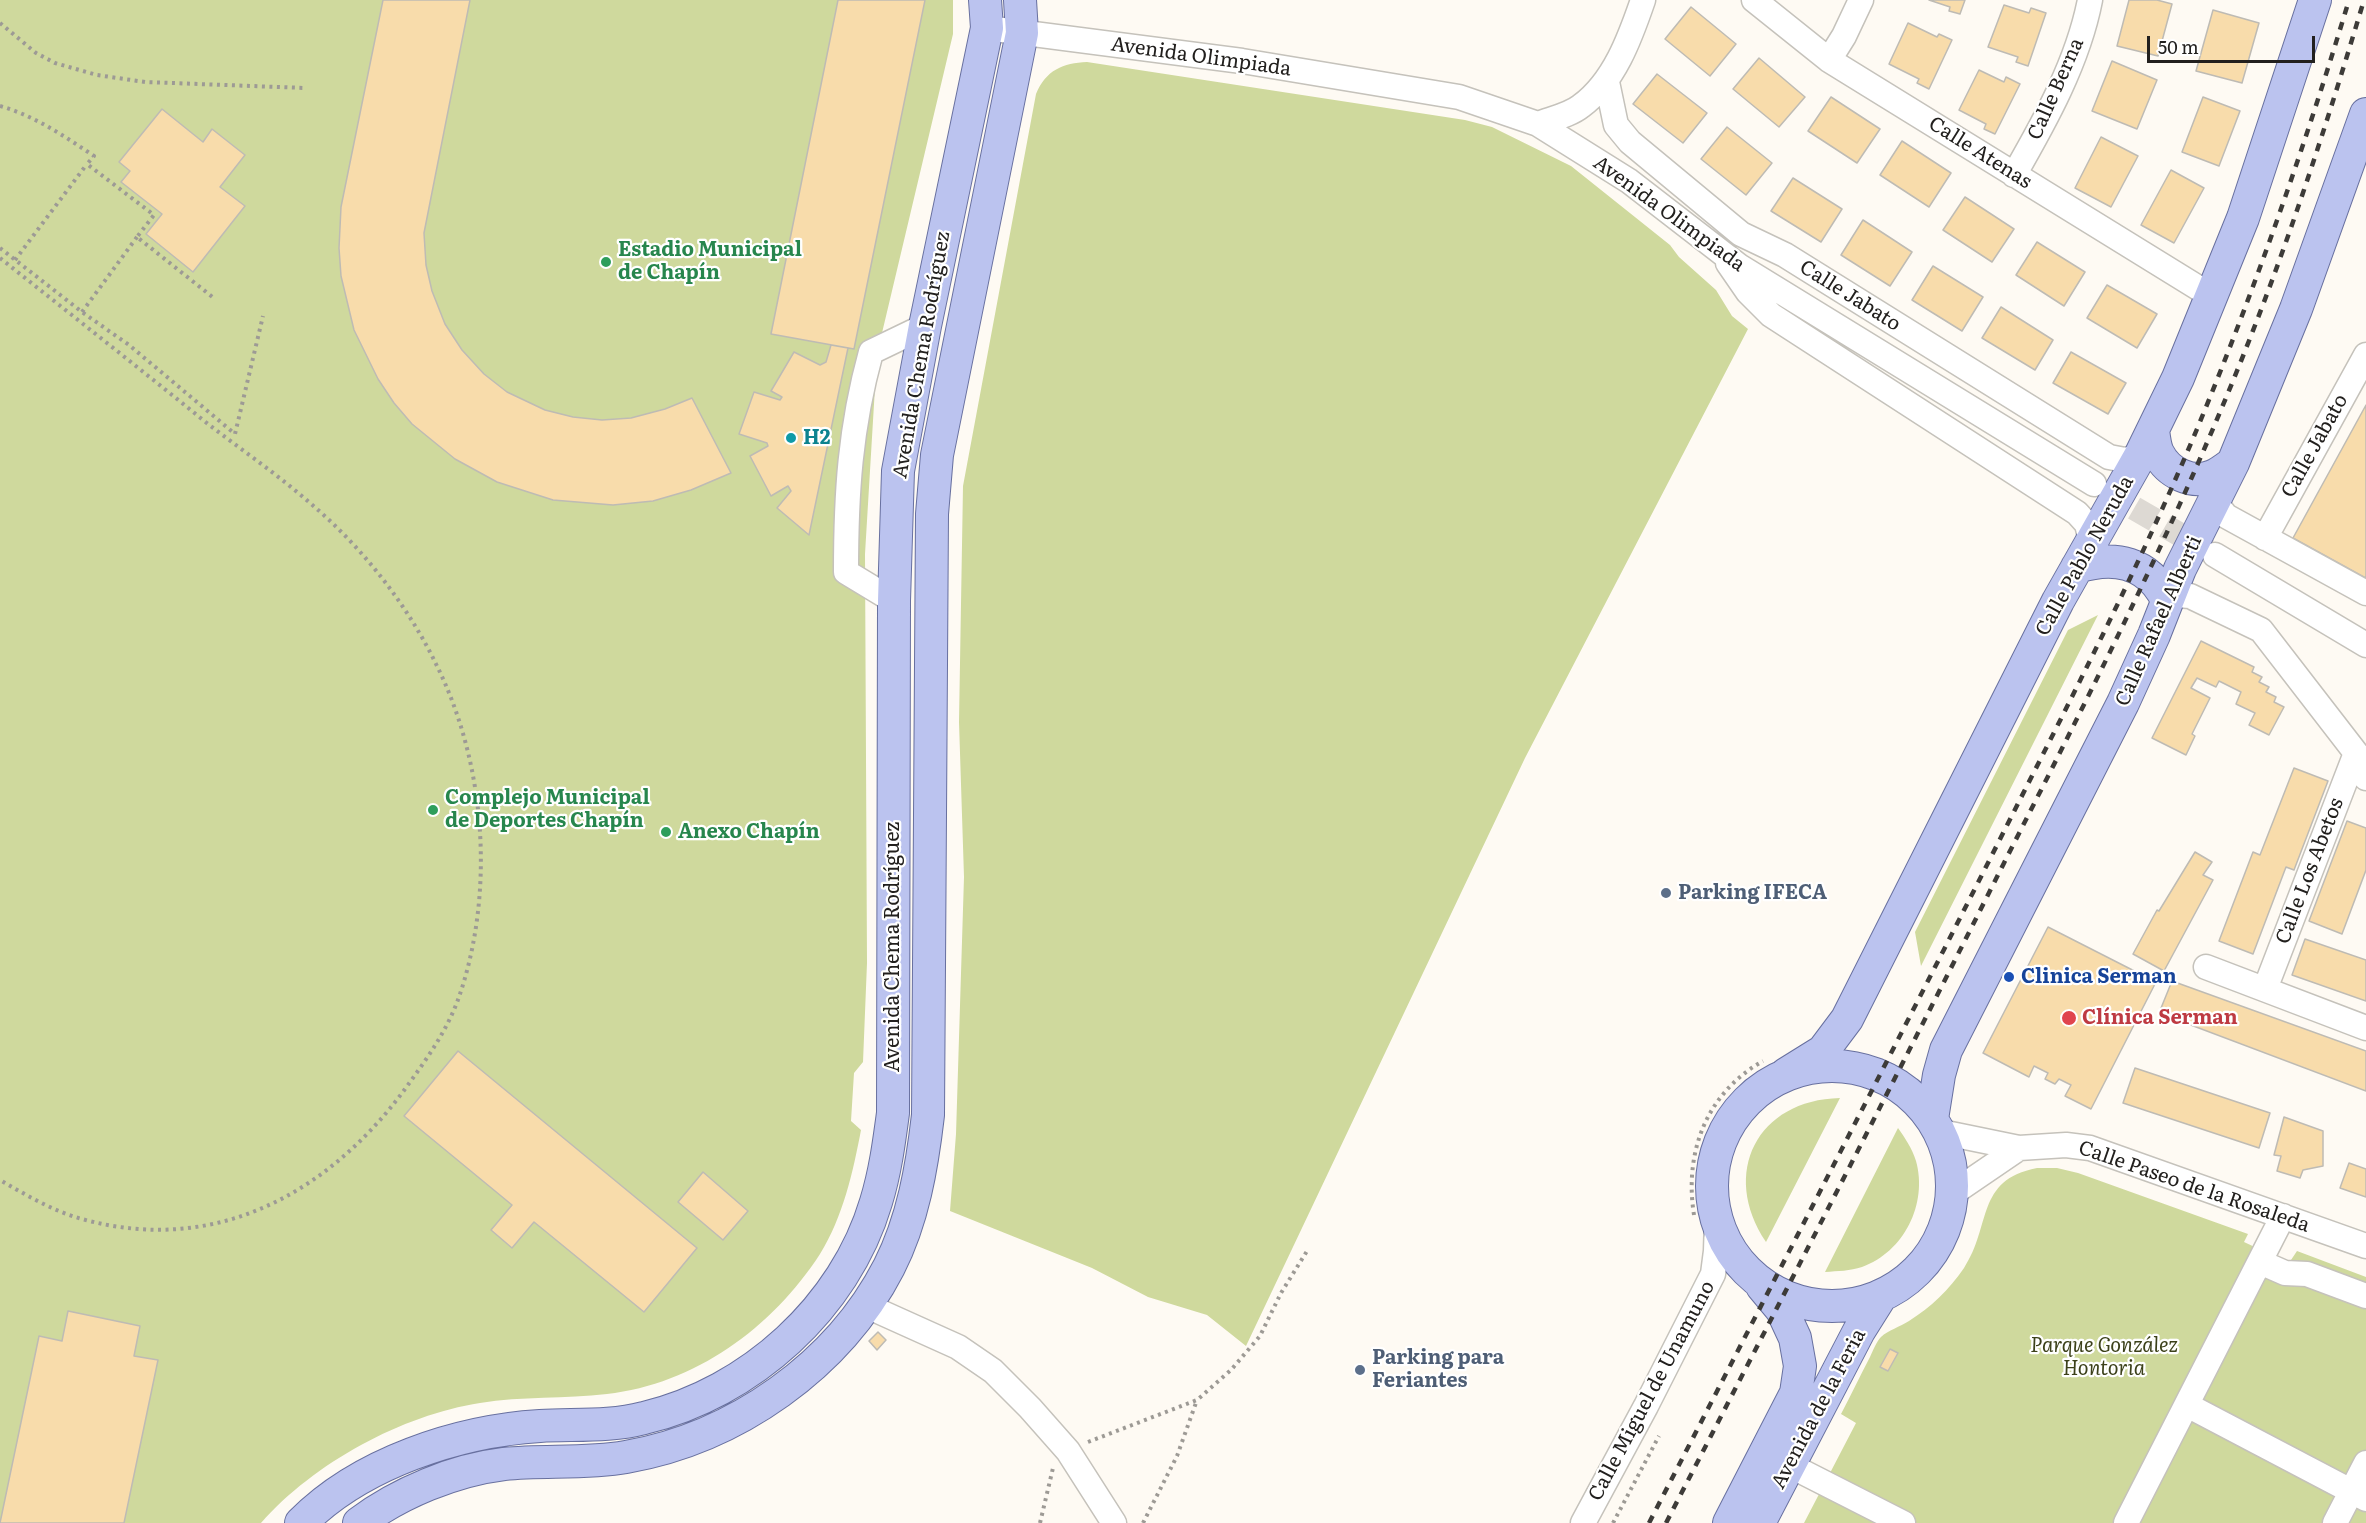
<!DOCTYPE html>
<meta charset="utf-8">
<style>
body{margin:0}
#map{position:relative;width:2366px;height:1523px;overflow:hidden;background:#fefaf3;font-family:Literata,serif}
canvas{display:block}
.scale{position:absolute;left:2147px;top:36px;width:168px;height:27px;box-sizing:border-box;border:3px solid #22201e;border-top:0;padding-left:8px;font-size:18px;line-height:21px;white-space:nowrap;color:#22201e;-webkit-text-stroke:4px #fff;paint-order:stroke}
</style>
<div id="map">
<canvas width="2366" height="1523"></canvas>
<div class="scale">50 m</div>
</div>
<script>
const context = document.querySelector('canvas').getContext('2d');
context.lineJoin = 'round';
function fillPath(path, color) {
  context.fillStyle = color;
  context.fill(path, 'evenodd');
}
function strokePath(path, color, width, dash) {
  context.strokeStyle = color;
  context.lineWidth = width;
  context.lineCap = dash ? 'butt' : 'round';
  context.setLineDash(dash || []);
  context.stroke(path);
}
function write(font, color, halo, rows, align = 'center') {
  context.font = font + ' Literata,serif';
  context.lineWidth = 4.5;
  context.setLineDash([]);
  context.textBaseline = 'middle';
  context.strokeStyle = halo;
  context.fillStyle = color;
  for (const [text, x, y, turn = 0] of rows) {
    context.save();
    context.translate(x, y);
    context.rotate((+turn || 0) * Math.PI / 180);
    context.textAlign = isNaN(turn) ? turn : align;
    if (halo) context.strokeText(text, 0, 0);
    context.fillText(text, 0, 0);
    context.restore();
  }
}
fillPath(new Path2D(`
 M0,0H953V34L877,354L865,554L867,963L863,1062L854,1073L851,1121L861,1130C853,1172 843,1217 820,1254C772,1328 695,1384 607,1394C565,1399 522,1396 480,1403C402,1415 314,1463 261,1523H0Z
 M1087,62L1465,120L1492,127L1571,166L1670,245L1679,257L1716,290L1732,316L1748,329L1525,758L1246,1346L1207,1315L1148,1297L1092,1268L950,1211L956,1134L964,877L959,722L963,486L1036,94C1046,70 1063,63 1087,62Z
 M2098,615L1921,966L1915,932L2068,630Z
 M1840,1098L1766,1242C1720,1173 1757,1100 1840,1098Z
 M1898,1128C1905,1138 1912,1148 1916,1161C1928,1204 1904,1252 1862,1267C1850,1271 1838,1271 1825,1272Z
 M2037,1168H2057L2078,1173L2248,1234L2244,1242L2289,1263L2297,1251L2366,1277V1523H1804L1856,1423L1841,1414C1851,1395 1860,1376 1870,1357C1873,1351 1876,1342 1881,1337C1888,1330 1900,1327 1909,1321C1931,1307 1949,1290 1964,1268C1992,1226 1975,1180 2037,1168Z`), '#cfd99d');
const building = new Path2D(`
 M383,0H470L424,233L426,265L432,291L445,324L462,350L484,374L507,392L545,410L573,417L602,420L631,418L665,409L692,398L731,473L691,490L653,501L613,505L553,500L497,482L455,459L412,424L394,403L378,379L354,330L341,276L339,248L341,207Z
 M838,0H925L854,349L771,334Z
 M1929,0H1965L1960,14L1949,11L1950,7Z
 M2129,0H2157L2172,4L2158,56L2117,46Z
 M2004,5L2029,13L2031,8L2046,13L2028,66L2016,62L2018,57L1988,47Z
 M1691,7L1736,44L1710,76L1665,39Z
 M2213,10L2259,23L2242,83L2196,71Z
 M1908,23L1937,37L1939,34L1952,40L1929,89L1917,83L1919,79L1889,64Z
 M1759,58L1805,97L1779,127L1733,89Z
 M2112,61L2157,80L2137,129L2092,111Z
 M1979,70L2004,82L2006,77L2020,84L1995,134L1984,129L1986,124L1959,110Z
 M1657,74L1707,113L1683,143L1633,104Z
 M1831,97L1880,129L1857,163L1808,131Z
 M2203,97L2240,111L2219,166L2182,152Z
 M162,109L203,142L212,129L245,155L220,187L245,206L193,272L146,234L162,214L121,182L130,171L119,162Z
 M1727,127L1772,163L1746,195L1701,159Z
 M2101,137L2138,156L2111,207L2075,188Z
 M1902,141L1951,173L1929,207L1880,175Z
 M2171,170L2204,188L2174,243L2141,225Z
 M1793,178L1842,209L1821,242L1771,211Z
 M1965,197L2014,229L1992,262L1943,230Z
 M1863,220L1912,252L1890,286L1841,255Z
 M2037,242L2085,272L2064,306L2016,275Z
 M1933,266L1983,297L1962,331L1912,300Z
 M2107,285L2157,314L2137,348L2087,318Z
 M2001,307L2053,340L2035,370L1982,338Z
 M831,345L848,348L809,535L777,508L791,491L788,486L771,496L750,456L768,446L767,443L739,434L754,392L780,400L782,397L771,391L794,352L820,365L826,362Z
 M2071,352L2126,383L2108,414L2053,383Z
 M2366,405V578L2293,538Z
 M2201,641L2254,667L2252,672L2262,677L2259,682L2269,687L2266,692L2276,697L2274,702L2284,707L2269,735L2249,725L2255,713L2236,704L2241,692L2219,681L2216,687L2197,678L2191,688L2210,698L2192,734L2195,736L2186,755L2152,738Z
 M2294,768L2328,781L2294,870L2286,867L2253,954L2219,941L2253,852L2260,855Z
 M2347,821L2366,828V870L2342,934L2309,921Z
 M2195,852L2212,862L2203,875L2213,880L2164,971L2133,954L2157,910L2159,911Z
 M2048,927L2156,982L2091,1109L2065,1096L2071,1085L2059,1079L2055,1084L2045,1079L2048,1073L2034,1066L2029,1077L1983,1053Z
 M2305,939L2366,960V1001L2292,975Z
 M2172,981L2366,1051V1091L2159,1013Z
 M458,1051L697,1248L644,1312L534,1222L512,1248L491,1230L512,1205L404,1116Z
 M2135,1068L2270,1113L2259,1148L2123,1103Z
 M2284,1117L2323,1131V1166L2303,1170L2300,1178L2277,1171L2281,1156L2274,1155Z
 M2349,1163L2366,1169V1197L2340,1188Z
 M703,1172L748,1211L723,1240L678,1202Z
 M68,1311L140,1326L134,1356L158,1360L124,1523H0L39,1336L62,1341Z
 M878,1332L886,1340L877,1350L869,1341Z
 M1890,1349L1898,1353L1888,1371L1880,1367Z`);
fillPath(building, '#f8dcab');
strokePath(building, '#bebbb4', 1.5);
strokePath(new Path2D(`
 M2103,490L2208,551`), '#ddd9d3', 24, [24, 12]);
const minor = new Path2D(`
 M1754,0L1829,60L2213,297
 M987,28L1242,61L1459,97L1538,124L1629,181L1739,266L2094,484
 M1829,60L1844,36L1861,0
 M1607,82L1616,125L1630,142L1741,234L1785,255L2109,457L2125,460L2140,456
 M1538,124C1551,119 1570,115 1581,106C1614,82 1630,38 1643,0
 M2014,175C2045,121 2078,62 2090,0
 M1728,263L1748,292L1771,315L2077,513L2087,524L2091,541
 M2216,496L2219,507L2226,516L2366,593
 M2265,538L2366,355
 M2215,555L2366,645
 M2167,600L2178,595L2190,596L2261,630L2356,753L2366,778
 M894,601L846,572C846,493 850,428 871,352L925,326
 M2206,967L2366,1028
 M2265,989L2356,753
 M1941,1132L2019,1148L2066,1145L2090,1148L2366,1246
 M1953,1193L2019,1148
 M2260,1262L2285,1273L2307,1274L2366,1296
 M867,1306L958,1347L993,1371L1030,1408L1068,1451L1114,1523
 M2187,1405L2366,1499
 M1789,1465L1903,1523
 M1583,1523L1646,1406L1713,1274L1716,1251L1717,1220
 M2126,1523L2283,1216
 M2335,1523L2366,1463`);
const major = new Path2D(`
 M2153,430C2154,438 2155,447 2158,453C2168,473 2192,485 2213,476C2220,473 2226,468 2233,463
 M2077,567C2115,555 2149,562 2167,600
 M1712 1186a120 120 0 1 1 240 0a120 120 0 1 1-240 0Z
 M1786,1074L1823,1051L1847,1019L2058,601L2140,456L2178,378L2243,218L2315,0
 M1932,1119L1939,1075L1946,1050L2123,703L2154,635L2180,569L2233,463L2296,309L2366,114
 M301,1523C360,1463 458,1431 540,1426C575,1424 610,1427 644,1418C750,1393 845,1307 876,1202C885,1173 889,1143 893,1113L894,601L898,471L925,326L987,28L985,0
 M359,1523C399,1493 454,1470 504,1464C545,1460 586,1464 626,1457C735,1438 838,1366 889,1267C913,1220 922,1167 928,1115L932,514L937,455L1022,33L1020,0
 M1729,1523L1796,1393L1800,1366L1795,1338L1782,1310L1762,1286
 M1759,1523L1859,1331L1881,1296`);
strokePath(minor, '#c5c2bb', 27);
strokePath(major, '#68709f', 34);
strokePath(new Path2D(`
 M0,23L36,53L55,63L97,75L145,82L305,88
 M0,106C35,116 64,136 94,156L87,164L154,215L137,237L215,299
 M0,248L82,312L129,345L235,434L263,316
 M0,258C69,313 139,368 208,424C242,450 278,475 310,503C361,546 407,604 436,664C486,764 495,892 459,997C447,1031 426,1060 405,1089C328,1194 214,1256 82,1219C53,1211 26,1195 0,1180
 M15,260L87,164
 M82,312L137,237
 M1694,1215C1684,1153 1706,1093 1763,1061
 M1088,1442L1197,1400L1231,1370L1260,1336L1281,1293L1307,1251
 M1040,1523L1053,1468
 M1143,1523L1177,1456L1197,1400
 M1613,1523L1659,1436`), '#9d9a95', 4, [3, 4.5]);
strokePath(minor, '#fff', 24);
strokePath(major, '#bbc3ef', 32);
strokePath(new Path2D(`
 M1649,1523C1764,1300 1879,1078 1992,855C2063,714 2136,575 2197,429C2255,289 2305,146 2349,0
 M1666,1523C1781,1300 1896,1078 2008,855C2096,682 2184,509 2254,328C2296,220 2331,110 2364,0`), '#3d3b38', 4.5, [8, 8]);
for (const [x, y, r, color] of [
 [606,262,6,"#2e9e5b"],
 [791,438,6,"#0f9aa8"],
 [433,810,6,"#2e9e5b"],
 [666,832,6,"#2e9e5b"],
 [1666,893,6,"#5c6f8a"],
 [2009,977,6,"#1a4fb4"],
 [2069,1018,8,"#e0444e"],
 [1360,1370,6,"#5c6f8a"]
]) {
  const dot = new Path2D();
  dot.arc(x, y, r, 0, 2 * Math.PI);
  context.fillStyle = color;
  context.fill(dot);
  strokePath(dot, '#fff', 2);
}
write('20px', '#22201e', '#fff', [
 ["Avenida Olimpiada",1201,57,8],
 ["Calle Berna",2056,89,-66],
 ["Calle Atenas",1980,153,32],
 ["Avenida Olimpiada",1669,214,36],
 ["Calle Jabato",1850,296,32],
 ["Avenida Chema Rodríguez",922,355,-80],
 ["Calle Jabato",2315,446,-61],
 ["Calle Pablo Neruda",2085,556,-61],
 ["Calle Rafael Alberti",2159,621,-66],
 ["Calle Los Abetos",2310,871,-69],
 ["Avenida Chema Rodríguez",893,947,-90],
 ["Calle Paseo de la Rosaleda",2194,1187,19],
 ["Calle Miguel de Unamuno",1652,1391,-62],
 ["Avenida de la Feria",1819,1409,-62]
]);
write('bold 20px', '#27864d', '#fff', [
 ["Estadio Municipal",618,250],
 ["de Chapín",618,273],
 ["Complejo Municipal",445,798],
 ["de Deportes Chapín",445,821],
 ["Anexo Chapín",678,832]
], 'left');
write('bold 20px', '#0d838f', '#fff', [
 ["H2",803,438]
], 'left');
write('bold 20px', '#4e5e75', '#fff', [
 ["Parking IFECA",1678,893],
 ["Parking para",1372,1358],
 ["Feriantes",1372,1381]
], 'left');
write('bold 20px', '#164399', '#fff', [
 ["Clinica Serman",2021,977]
], 'left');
write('bold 20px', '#be3a42', '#fff', [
 ["Clínica Serman",2082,1018]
], 'left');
write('italic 20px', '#3c411a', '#fff', [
 ["Parque González",2104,1346],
 ["Hontoria",2104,1369]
]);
</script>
